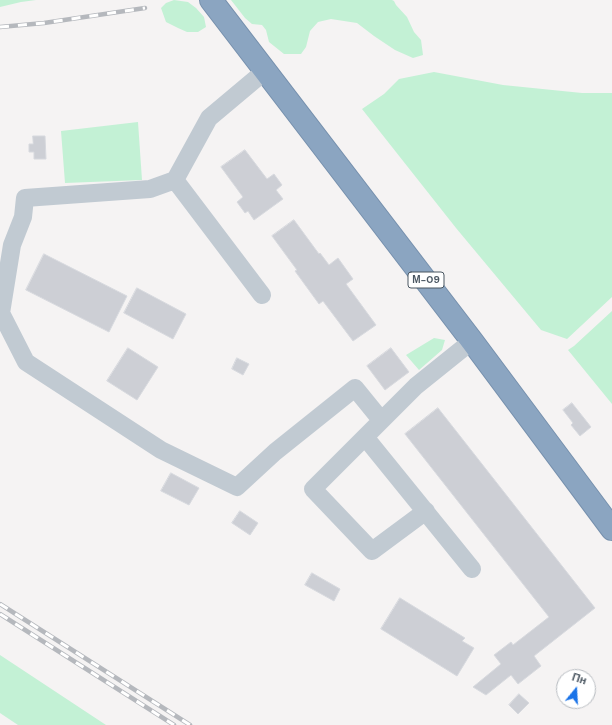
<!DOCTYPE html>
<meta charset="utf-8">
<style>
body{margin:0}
#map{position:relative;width:612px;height:725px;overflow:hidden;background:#f5f3f3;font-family:"DM Sans",sans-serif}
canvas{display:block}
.north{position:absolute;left:556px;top:669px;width:40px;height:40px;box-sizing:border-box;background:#fff;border:1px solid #b7bbc0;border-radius:50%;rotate:18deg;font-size:11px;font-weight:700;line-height:16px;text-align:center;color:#4a5661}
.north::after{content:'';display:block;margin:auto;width:14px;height:18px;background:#1a73e8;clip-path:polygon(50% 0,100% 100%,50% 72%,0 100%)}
</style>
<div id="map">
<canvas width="612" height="725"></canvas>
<div class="north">Пн</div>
</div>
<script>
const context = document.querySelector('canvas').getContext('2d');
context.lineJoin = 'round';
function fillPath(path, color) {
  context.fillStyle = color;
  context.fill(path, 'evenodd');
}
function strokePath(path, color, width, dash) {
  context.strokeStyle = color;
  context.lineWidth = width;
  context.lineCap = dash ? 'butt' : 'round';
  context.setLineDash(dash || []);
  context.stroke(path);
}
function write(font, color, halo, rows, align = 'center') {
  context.font = font + ' "DM Sans",sans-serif';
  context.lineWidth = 3.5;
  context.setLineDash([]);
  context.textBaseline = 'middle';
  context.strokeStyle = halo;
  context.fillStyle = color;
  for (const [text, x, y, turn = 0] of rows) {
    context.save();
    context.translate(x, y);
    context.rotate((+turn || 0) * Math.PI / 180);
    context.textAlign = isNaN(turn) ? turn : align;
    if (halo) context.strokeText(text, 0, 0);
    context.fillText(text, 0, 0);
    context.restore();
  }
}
fillPath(new Path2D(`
 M0,0H36L21,2L0,7Z
 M174,0L188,2L196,8L204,17L206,27L198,32H187L178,28L166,22L161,8L166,3Z
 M231,0H392L394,1L396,5L407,17L414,32L421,40L423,55L413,58L395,50L374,36L357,23L331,19L318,22L310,31L306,47L301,54H284L269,42L266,30L262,25L252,24L245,18Z
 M434,72L503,85L582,93H612V297L567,339L541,330L456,228L362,109L384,94L399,79Z
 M138,122L142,180L65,183L61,131Z
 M612,311V404L568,350L574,346Z
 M434,338L445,340L442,350L419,370L406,355Z
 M0,655L106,725H18L0,713Z`), '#c3f1d5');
const building = new Path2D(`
 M33,136H45L46,159H34V152H29V144H33Z
 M245,150L267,179L274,174L282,185L276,190L283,199L254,220L248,211L245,213L237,202L243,197L221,167Z
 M294,220L319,254L320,253L329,265L338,258L353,279L346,284L376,325L353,341L323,301L319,304L295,271L297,270L272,236Z
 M44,254L127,296L109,332L26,290Z
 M137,288L186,314L173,339L124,313Z
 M128,348L158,367L137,400L107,381Z
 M391,348L409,372L385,390L367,366Z
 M237,358L249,364L243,375L232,369Z
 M572,403L591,427L580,436L571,425L573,423L563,410Z
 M438,408L595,608L534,656L541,666L518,684L511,675L486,695L473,687L501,664L494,655L511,642L513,645L549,617L405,434Z
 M171,473L199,488L189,505L161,491Z
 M240,511L258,523L250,535L232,523Z
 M312,573L340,589L334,601L305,585Z
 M400,598L465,638L462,641L474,648L457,676L381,629Z
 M519,694L529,703L518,714L509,705Z`);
fillPath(building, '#cdcfd5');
strokePath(building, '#d7d9de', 1);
const highway = new Path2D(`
 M211,0L472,341L612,529`);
strokePath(highway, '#7690ad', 24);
strokePath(new Path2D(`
 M175,180L150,189L25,198L23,217L12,245L1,313L26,362L161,450L237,487L275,452L355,388L381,420
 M262,295L175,180L209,118L265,71
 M365,437L472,569
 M426,511L372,551L313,489L416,386L472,341`), '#c1cad2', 18);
strokePath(highway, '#8ba5c1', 22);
const rail = new Path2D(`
 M0,27L44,23L145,8
 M0,604L190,725
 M0,614L174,725`);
strokePath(rail, '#b5b8bd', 4.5);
strokePath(rail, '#fff', 3, [9]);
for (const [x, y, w] of [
 [426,280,36]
]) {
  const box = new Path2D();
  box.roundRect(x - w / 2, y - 8, w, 16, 3);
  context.fillStyle = '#fff';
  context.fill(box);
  strokePath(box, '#4a5661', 1);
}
write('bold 10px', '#4a5661', null, [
 ["М-09",426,280]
]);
</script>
